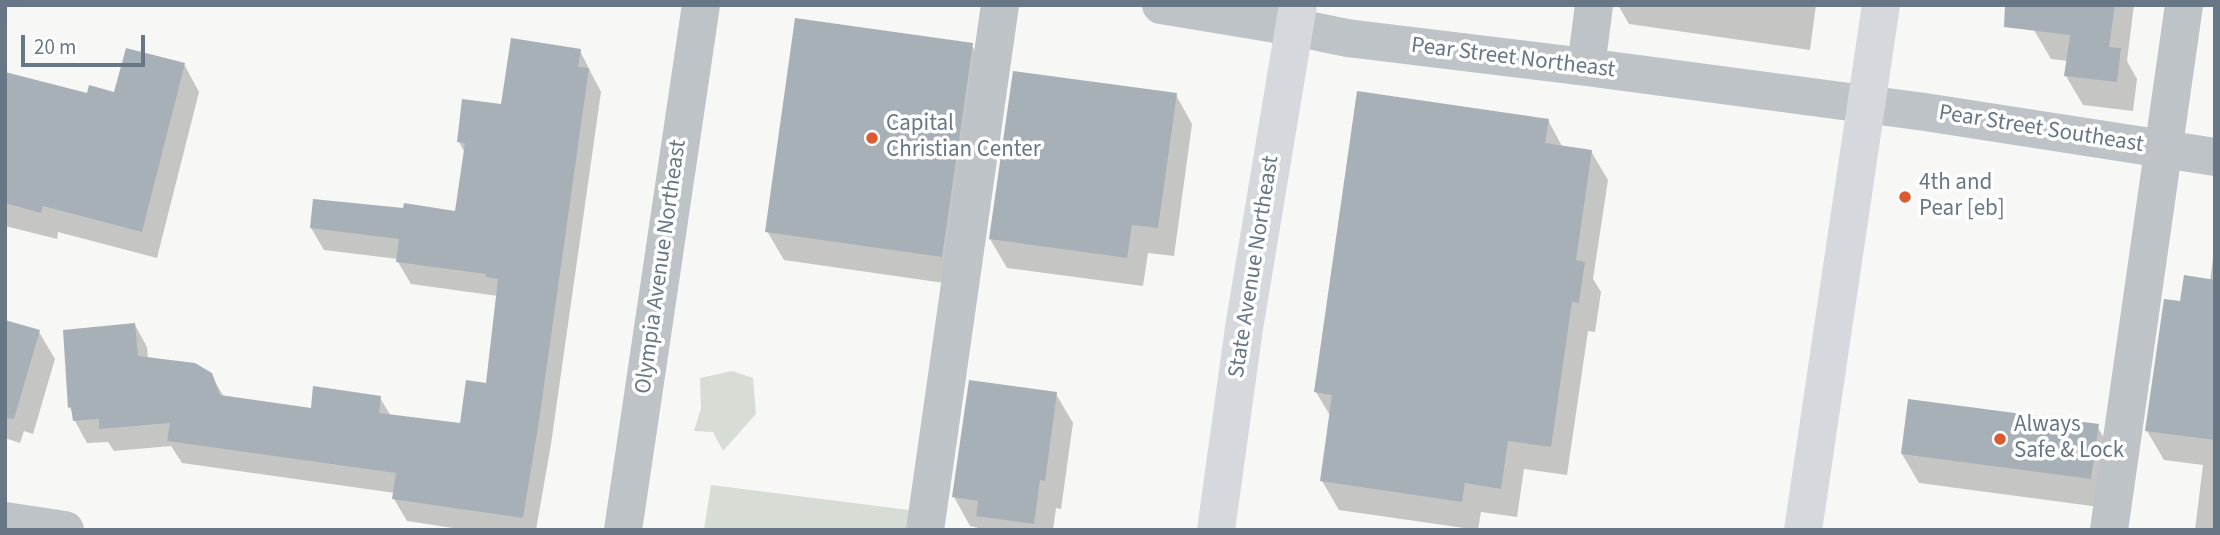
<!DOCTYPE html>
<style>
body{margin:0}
#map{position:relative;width:2220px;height:535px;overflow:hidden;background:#f7f7f5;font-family:"Source Sans 3",sans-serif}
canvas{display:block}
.frame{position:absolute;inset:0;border:7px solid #677785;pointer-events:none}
.scale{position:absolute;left:21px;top:35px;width:124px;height:32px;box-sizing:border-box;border:4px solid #677785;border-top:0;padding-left:9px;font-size:21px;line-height:24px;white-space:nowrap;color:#677785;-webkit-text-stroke:5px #fff;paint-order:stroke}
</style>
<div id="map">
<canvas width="2220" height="535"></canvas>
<div class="frame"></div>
<div class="scale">20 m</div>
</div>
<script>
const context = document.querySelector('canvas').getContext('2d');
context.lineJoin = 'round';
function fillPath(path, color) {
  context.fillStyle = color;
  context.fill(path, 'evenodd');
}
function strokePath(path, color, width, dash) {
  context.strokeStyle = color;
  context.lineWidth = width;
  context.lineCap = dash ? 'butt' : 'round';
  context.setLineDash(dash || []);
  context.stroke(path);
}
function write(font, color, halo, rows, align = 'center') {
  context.font = font + ' "Source Sans 3",sans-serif';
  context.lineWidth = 7;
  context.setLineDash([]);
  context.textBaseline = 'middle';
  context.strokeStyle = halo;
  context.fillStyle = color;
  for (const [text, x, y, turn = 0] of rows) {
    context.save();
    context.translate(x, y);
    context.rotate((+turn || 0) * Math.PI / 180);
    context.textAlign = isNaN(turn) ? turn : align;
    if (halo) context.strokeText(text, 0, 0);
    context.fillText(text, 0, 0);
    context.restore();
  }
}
fillPath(new Path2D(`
 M732,371L753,378L756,414L723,451L713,432L694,431L701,408L700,378Z
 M711,485L909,510L906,530H704Z`), '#d7dcd4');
fillPath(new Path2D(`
 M1618,5H1816L1810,50L1629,24Z
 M2037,5H2134L2127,61L2137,79L2133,111L2083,105L2066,76L2068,61L2051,59L2034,30Z
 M971,44L988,73L958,285L784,260L767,231Z
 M580,51L601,92L551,444L536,530H466L407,521L394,499L395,493L182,463L171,446L114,451L108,442L87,443L75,421L70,407L135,325L147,347L148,359L211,375L224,397L312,410L380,398L391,416L462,425L487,385L498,296L411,284L398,262V259L324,250L311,228L405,210L457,213L465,153L459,142L502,106Z
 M184,64L199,92L157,258L58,232L57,239L5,226V74L88,96L116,94Z
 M1176,95L1192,124L1174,256L1148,253L1143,286L1007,268L990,239Z
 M1548,120L1563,148L1591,151L1608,180L1593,279L1601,292L1595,332L1588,331L1567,475L1524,469L1517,517L1481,512L1478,530L1339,510L1322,481L1331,417L1316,392Z
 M2215,241V530H2195L2203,465L2164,460L2147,431L2182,303L2210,281Z
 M5,322L39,332L55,359L33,434L24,431L20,443L5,438Z
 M1056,394L1073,423L1061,509L1056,508L1053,530H986L970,526L954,497Z
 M2097,426L2114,455L2107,508L1919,483L1902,454Z`), '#0003');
fillPath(new Path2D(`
 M2005,5H2115L2109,47L2121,48L2117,82L2064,76L2070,35L2004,27Z
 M795,18L973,43L942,257L765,232Z
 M511,38L581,49L578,67L589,68L539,421L523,518L392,499L396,473L167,441L170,423L99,429V419L73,421L71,407L68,408L63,330L135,323L138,356L195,363L212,373L220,395L311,408L313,386L381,396L379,413L460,423L466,380L486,383L498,279L486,277V274L396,262L399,239L310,228L313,199L403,208L404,203L455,211L465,143L457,142L462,99L501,104Z
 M126,48L185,63L142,232L43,206L41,213L5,203V72L87,93L89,85L114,92Z
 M1013,71L1177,93L1158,228L1132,225L1127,258L989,239Z
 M1357,91L1549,119L1545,143L1592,150L1576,260L1585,262L1579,303L1572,302L1551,447L1508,441L1501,489L1465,483L1462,502L1320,481L1332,395L1314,392Z
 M2184,275L2215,280V440L2145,431L2164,299L2180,301Z
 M5,320L40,330L14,419L5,418Z
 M969,380L1057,392L1045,481L1040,480L1034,524L976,516L978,501L952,497Z
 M1908,399L2099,424L2091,479L1901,454Z`), '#a7b0b6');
strokePath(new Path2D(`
 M1161,5L1294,27L1347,38L1586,67L1925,112L2215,157
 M1586,67L1594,5
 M5,521L65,530
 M623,530L701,5
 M925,530L1000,5
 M2109,530L2184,5`), '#bec3c7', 38);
strokePath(new Path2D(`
 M1216,530L1244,328L1298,5
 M1803,530L1881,5`), '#d5d9dd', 38);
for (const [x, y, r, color] of [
 [872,138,7,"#dd592f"],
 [1905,197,7,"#dd592f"],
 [2000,439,7,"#dd592f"]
]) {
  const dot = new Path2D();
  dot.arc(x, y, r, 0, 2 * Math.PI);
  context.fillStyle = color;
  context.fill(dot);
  strokePath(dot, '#fff', 2.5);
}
write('23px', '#677785', '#fff', [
 ["Pear Street Northeast",1513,59,7],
 ["Pear Street Southeast",2041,130,9],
 ["Olympia Avenue Northeast",662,267,-82],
 ["State Avenue Northeast",1255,267,-81]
]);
write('23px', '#677785', '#fff', [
 ["Capital",886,125],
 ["Christian Center",886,151],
 ["4th and",1919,184],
 ["Pear [eb]",1919,210],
 ["Always",2014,426],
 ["Safe & Lock",2014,452]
], 'left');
</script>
